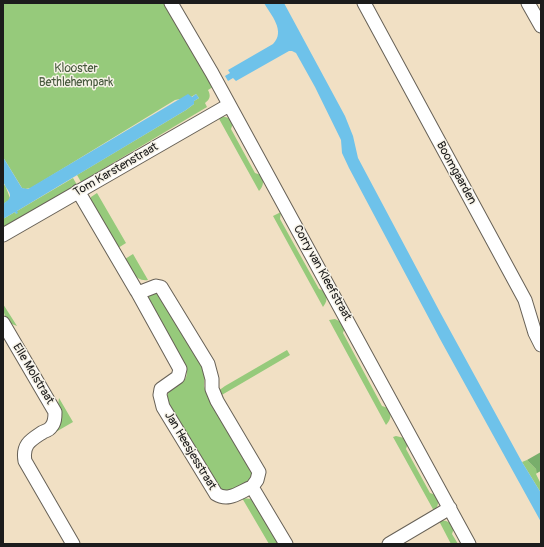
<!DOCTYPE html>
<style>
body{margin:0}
#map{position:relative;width:544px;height:547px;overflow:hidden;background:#f1e0c4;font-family:Pangolin,sans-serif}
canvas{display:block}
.frame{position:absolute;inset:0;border:4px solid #1c1c1c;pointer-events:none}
</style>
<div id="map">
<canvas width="544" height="547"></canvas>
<div class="frame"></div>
</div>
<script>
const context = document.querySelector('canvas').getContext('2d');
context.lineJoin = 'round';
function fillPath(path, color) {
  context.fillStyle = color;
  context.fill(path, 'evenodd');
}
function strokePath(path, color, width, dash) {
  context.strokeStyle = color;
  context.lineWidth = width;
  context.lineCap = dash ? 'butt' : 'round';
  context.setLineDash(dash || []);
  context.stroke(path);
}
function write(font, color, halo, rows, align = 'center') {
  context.font = font + ' Pangolin,sans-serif';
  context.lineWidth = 3;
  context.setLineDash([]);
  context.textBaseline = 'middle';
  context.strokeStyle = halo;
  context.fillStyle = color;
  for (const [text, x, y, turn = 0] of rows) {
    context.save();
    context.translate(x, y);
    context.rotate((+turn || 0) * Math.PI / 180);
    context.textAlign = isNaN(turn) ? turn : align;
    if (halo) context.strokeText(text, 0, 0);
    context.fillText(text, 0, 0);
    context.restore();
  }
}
fillPath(new Path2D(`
 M3,3H164L213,87L208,90C211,96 210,99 205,103L207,107L81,182L77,175L186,110L194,104V101L199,98L196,94L191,97L175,100L31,188L25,189L22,188L3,157Z
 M221,116L229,118L233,123L231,129L255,173L261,175C264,180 264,186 259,191L218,117Z
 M73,178L77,185L3,228V219L15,212L16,214L17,211Z
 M5,185L10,198L8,201L3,204V186Z
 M97,193L126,243L118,248L91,201V197Z
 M281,212L280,219L319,289L324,291C328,297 327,302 323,307L273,216Z
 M133,254L148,280C135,282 131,269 125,259Z
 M155,293L159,294L205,370L204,386L205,389L251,466C252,469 253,472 251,476C248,486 231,491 222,491L167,405C163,380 192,390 186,367L147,301L150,295Z
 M3,304L17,326C6,323 3,314 3,304Z
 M335,319L343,323L345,327L343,333L382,406L388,408C392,414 391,420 386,425L329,320Z
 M287,350L290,355L220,396L218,391L225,386Z
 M59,398L73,422L54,433Z
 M396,436L404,438L408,443L406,449L430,493L436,495C439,501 439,506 434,511L393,437Z
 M527,460L536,469L538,472L536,474L541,484V493L522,462Z
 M242,498L252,499L281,544H269Z
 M439,521C446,519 450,522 454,528L452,534L458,544H451Z`), '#96ca7b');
fillPath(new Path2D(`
 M541,452V471L537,473L536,469L527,460Z`), '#78ae6b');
fillPath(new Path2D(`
 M264,3H284L345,116L353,136L358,158L441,314L522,462L541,493V522L440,339L349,168L342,153L341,140L315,87L296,53L292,51H289L236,81L233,78L228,81L225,76L230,73L228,70L273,44C286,31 271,15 264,3Z
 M188,94L192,97L196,94L199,98L194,101V104L186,110L17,211L18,213L16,214L15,212L3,219V204C18,195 5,191 3,180C2,173 3,164 3,157L20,185L22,188L28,189Z`), '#6ec2ea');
const street = new Path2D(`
 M171,3L212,73L469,544
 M364,3L525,300L535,333L541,345
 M528,3L541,26
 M78,191L136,290L138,293L156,286L161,287L208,364L212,379V389L217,401L259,472L257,480L252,487L286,544
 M3,235L229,105
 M138,293L180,369L178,377L161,389L160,395L163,407L216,494C229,502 239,492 252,487
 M3,323L55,412C55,417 55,423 51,427C50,429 46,431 43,432C31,440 22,444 25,461L73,544
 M389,544L450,508`);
strokePath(street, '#676157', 15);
strokePath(street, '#fff', 13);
write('12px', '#47593d', '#f7f3e8', [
 ["Klooster",76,69],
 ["Bethlehempark",76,83]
]);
write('12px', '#1c1c1c', '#f7f3e8', [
 ["Tom Karstenstraat",116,170,-30],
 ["Boomgaarden",456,173,61],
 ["Corry van Kleefstraat",322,273,61],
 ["Elle Molstraat",33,374,59],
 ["Jan Heesjesstraat",190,451,59]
]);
</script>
